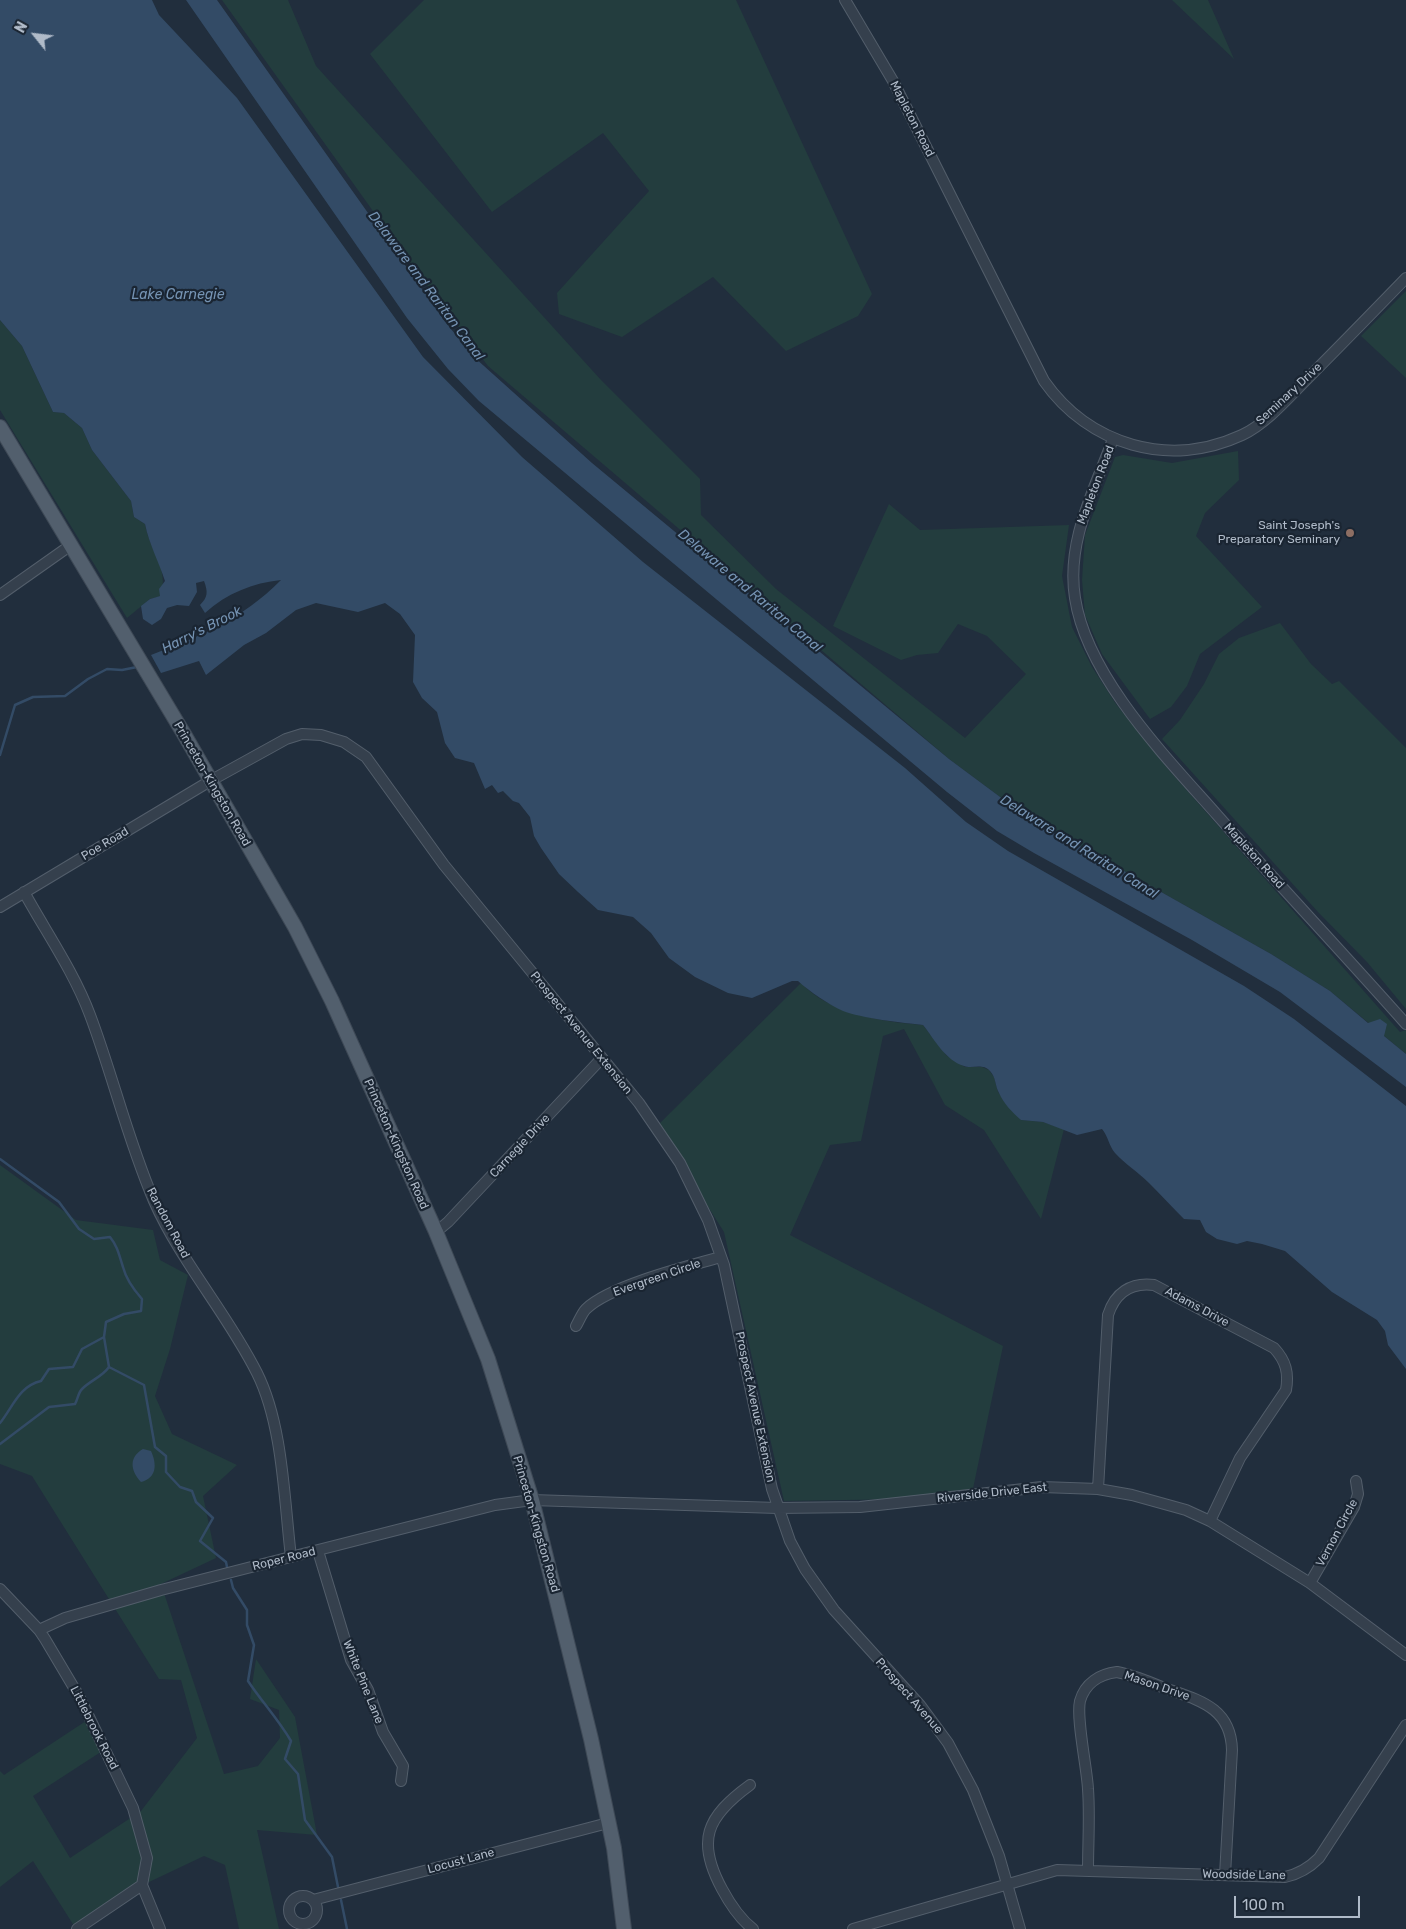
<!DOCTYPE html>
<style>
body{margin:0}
#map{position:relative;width:1406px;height:1929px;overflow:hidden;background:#212e3d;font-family:Rubik,sans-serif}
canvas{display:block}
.north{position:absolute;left:10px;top:10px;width:50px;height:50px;-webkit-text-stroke:4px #1a2532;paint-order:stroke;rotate:299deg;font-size:14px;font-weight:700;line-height:20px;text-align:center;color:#b0bbc9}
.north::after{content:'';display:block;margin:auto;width:18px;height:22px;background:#b0bbc9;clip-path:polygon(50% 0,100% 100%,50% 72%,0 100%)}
.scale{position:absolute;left:1234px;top:1896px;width:126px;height:22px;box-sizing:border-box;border:2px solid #b0bbc9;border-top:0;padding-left:6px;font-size:15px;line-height:18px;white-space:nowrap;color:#b0bbc9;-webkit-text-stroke:4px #1a2532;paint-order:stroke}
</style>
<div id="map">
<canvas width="1406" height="1929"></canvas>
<div class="north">N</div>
<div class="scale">100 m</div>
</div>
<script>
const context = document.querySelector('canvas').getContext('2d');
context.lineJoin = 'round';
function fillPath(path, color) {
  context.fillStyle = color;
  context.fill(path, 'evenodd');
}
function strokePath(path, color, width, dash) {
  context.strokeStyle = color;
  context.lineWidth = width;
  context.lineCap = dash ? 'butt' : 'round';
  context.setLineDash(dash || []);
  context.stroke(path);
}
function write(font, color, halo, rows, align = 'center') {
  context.font = font + ' Rubik,sans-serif';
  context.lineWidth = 4.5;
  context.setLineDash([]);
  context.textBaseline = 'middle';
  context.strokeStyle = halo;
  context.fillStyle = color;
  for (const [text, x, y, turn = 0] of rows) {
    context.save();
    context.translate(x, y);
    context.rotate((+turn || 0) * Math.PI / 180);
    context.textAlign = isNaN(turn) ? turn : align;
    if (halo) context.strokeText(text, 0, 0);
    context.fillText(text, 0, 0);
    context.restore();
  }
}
fillPath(new Path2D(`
 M222,0H288L316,66L601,380L700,479L701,515L776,589L965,738L1026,674L987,636L958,624L938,653L917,655L901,660L833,626L889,504L920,530L1069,525L1062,576L1072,627L1092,667L1116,704L1168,769L1400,1032L1406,1030V1054L1330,991L1271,954L1023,814L949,759L488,366L408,260Z
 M424,0H736L872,294L858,316L786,351L713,277L622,337L559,314L557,293L649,191L603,133L492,212L370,54Z
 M1172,0H1208L1234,59Z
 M1406,291V378L1361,336Z
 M0,320L22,346L53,412L64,413L82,428L92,450L131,501L134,517L145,524C150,552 169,566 161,596L150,599L127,618L0,410Z
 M1238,451L1239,480L1205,513L1196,536L1262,607L1200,654L1187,686L1171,707L1150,719L1102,654L1085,615L1082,580L1085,535L1115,457L1123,455L1172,463Z
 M1280,623L1311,664L1332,684L1339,681L1406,748V1009L1367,962L1318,912L1162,739L1180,720L1204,684L1219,654L1239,638Z
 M801,983C830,1014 883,1022 923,1025L946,1055L965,1067H982L989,1070L994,1077L998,1092L1021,1120L1043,1122L1064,1129L1041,1219L984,1130L945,1105L904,1029L883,1036L861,1141L830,1145L790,1235L1003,1346L971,1498L784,1501L724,1232L657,1126Z
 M0,1165L76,1220L153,1230L160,1260L188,1275L170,1349L155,1396L172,1434L237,1465L203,1496L216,1558L161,1584L224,1774L258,1766L280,1738L279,1710L250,1699L256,1659L295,1717L317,1835L257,1830L279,1929H239L225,1865L204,1856L147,1883L76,1929L33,1861L0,1887V1771L4,1775L92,1717L110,1746L33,1796L70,1858L141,1811L197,1738L181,1680L159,1679L32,1476L0,1464Z`), '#233d3e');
fillPath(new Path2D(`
 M0,0H152L159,15L237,98L423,357L522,457L643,562L905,768L966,822L1008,851L1244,986L1294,1019L1406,1106V1369L1388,1345L1385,1331L1377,1320L1332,1292L1285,1251L1262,1244L1247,1241L1237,1244L1217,1239L1206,1232L1200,1220L1184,1219C1172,1207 1161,1195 1149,1183C1138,1172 1125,1164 1115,1153C1109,1146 1108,1136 1102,1129L1077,1135L1043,1122L1021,1120C1012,1112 1004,1104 999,1093C995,1086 996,1077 990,1071C983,1063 972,1069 964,1066C945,1060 935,1040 923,1025C904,1023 860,1018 843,1011C828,1004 810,992 798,981H792L752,998L728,993L695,977L669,958L651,933L633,917L598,910L578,892L559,874L541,848L534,836L530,817L519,803L513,801L503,791L498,793L492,785L485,789L474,763L455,758L445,743L437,712L422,698L413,682L415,635L400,614L385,603L358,612L316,603L296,610L266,633L244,645L206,675L199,661L161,673L151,655C203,635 241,620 281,580C253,583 227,593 205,613L200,605C208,597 208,592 204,581L196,583L197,592L189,606L177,605L167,608L161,619L152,625L143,619L141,606L150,599L160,596L159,589L165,581C159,562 149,544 145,524L134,517L131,501L92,450L82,428L64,413L53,412L22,346L0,320Z
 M186,0H217L446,323L474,357L592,463L949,759L1023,814L1271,954L1330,991L1368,1023L1380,1019L1387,1024L1384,1036L1406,1054V1087L1280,992L1192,940L1034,853L997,831L947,792L479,401L448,369L407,318Z
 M143,1449L151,1451C157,1464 157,1478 141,1482C130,1470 129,1457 143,1449Z`), '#334b66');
strokePath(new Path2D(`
 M0,755L15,705L33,697L65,696L88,679L107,669L122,670L137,667
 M0,1159L59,1202L79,1229L94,1239L110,1237C118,1247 119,1255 123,1267C126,1279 134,1290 142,1299L141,1311L124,1314L106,1322L104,1337L109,1367L144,1385L155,1447L166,1456V1472L180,1487L192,1491L196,1502L213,1518L200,1541L226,1562L227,1567
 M0,1423C13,1407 19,1386 41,1381L49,1369L73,1367L82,1349L104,1337
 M0,1444L49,1407L75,1404C78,1399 78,1393 82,1389C91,1380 102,1377 109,1367
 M231,1580L233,1588L247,1610V1625L254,1645L248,1681C262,1702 278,1719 291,1741L285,1759L298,1774L305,1820L332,1857L338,1887
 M341,1900L347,1929`), '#334b66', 2.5);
const minor = new Path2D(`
 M845,0L893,81L1044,381C1089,445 1169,469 1242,435C1267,423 1288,398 1308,378C1341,345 1373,312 1406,278
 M1113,439C1094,491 1066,541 1075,598C1087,677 1167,758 1218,816C1280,886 1344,954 1406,1024
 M0,595L71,545
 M24,892C46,932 74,972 90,1015C113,1076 128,1141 154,1201C181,1262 227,1313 257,1373C283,1425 284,1499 291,1557
 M0,907L210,781L286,739L302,734L321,735L344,742L366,757L444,865L639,1103L680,1163L708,1220L724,1265L772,1489L790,1541L805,1569L834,1610L920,1705L948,1743L973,1790L999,1856L1020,1929
 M436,1232L448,1222L602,1058
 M576,1326C579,1321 582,1313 586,1309C609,1286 688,1266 721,1257
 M1098,1489L1108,1315C1115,1293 1131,1282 1154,1285L1274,1348C1286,1361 1289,1373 1286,1390L1240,1458L1210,1521
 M318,1551L351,1660L368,1690L383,1732L403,1766L401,1781
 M1310,1583L1354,1507L1358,1494L1356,1481
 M0,1589L39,1630L45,1639L80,1698L133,1808L147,1858L142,1885
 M39,1630L65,1618L161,1590L495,1505L532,1500L777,1508L860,1507L1042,1487L1098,1489L1132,1495L1186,1510L1210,1521L1310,1583L1406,1655
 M750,1785C706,1817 696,1841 722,1889C730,1904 740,1919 753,1929
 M1088,1870C1088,1843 1090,1816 1088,1789C1087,1768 1076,1718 1080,1701C1085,1683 1100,1674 1117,1672C1133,1675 1149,1682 1165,1688C1198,1700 1231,1707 1232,1750L1225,1875
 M142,1885L160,1929
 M289 1910a14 14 0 1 1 28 0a14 14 0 1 1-28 0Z
 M313,1900L608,1823
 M77,1929L142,1885
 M853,1929L1057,1870L1285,1877C1299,1874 1309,1868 1319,1858L1406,1725`);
const major = new Path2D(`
 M0,427L184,734L295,927L332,1001L436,1232L488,1359L532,1500L591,1739L614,1848L624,1929`);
strokePath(minor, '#535e6b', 12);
strokePath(major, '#3e4956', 16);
strokePath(minor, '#35404d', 10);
strokePath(major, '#525f6d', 14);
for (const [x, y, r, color] of [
 [1350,533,5,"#8d6e63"]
]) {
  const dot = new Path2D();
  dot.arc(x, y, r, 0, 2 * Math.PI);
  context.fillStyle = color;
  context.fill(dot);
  strokePath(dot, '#1a2532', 2);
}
write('12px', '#b0bbc9', '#1a2532', [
 ["Mapleton Road",912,119,63],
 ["Seminary Drive",1289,394,-43],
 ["Mapleton Road",1096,485,-69],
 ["Princeton-Kingston Road",212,784,60],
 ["Poe Road",105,844,-31],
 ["Mapleton Road",1254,856,48],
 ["Prospect Avenue Extension",581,1033,51],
 ["Princeton-Kingston Road",396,1144,66],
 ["Carnegie Drive",520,1146,-47],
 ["Random Road",168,1223,62],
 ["Evergreen Circle",657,1278,-19],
 ["Adams Drive",1197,1307,28],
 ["Prospect Avenue Extension",755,1407,78],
 ["Riverside Drive East",992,1493,-6],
 ["Princeton-Kingston Road",536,1524,74],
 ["Vernon Circle",1337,1533,-62],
 ["Roper Road",284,1559,-14],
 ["White Pine Lane",363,1682,68],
 ["Mason Drive",1157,1686,19],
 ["Prospect Avenue",909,1696,49],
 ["Littlebrook Road",94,1728,63],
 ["Locust Lane",461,1861,-15],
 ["Woodside Lane",1244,1875,1]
]);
write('12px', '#b0bbc9', '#1a2532', [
 ["Saint Joseph's",1340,526],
 ["Preparatory Seminary",1340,540]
], 'right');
write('italic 14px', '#7593b3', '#1a2532', [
 ["Delaware and Raritan Canal",426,286,53],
 ["Lake Carnegie",178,295],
 ["Delaware and Raritan Canal",750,591,40],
 ["Harry's Brook",202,630,-27],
 ["Delaware and Raritan Canal",1079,847,32]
]);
</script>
